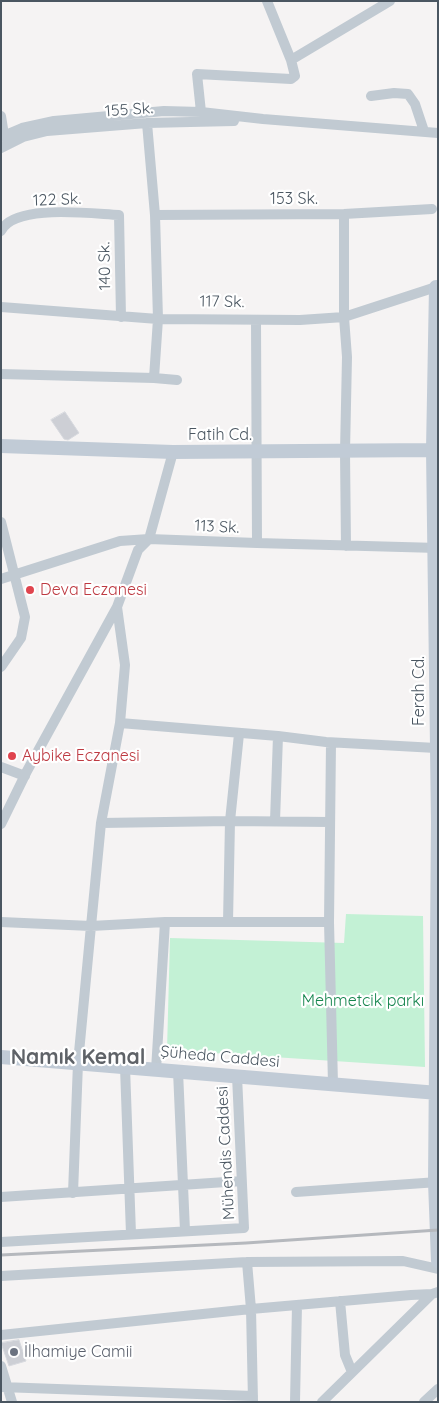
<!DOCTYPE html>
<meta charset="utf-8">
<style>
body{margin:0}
#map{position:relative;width:439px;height:1403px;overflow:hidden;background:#f5f3f3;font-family:Quicksand,sans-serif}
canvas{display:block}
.frame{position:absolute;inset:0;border:2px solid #4a5661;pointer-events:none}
</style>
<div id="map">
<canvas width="439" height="1403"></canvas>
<div class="frame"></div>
</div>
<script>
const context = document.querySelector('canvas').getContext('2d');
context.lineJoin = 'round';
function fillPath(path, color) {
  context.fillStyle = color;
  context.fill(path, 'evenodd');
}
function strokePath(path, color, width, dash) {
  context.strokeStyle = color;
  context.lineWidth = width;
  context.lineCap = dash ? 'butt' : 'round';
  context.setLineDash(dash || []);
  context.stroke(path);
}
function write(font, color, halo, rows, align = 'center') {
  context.font = font + ' Quicksand,sans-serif';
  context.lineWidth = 4.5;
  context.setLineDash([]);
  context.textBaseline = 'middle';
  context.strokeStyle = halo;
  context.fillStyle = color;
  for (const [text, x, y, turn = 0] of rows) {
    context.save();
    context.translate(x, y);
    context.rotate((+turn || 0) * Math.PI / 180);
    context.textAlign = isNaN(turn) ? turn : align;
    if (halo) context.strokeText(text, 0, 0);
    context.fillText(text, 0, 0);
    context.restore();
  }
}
fillPath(new Path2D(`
 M346,914L423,916L425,1067L167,1050L170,938L344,943Z`), '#c3f1d5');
const building = new Path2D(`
 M65,412L79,433L68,440L64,439L51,420Z
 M19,1340L26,1361L9,1366L1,1343Z`);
fillPath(building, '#cdcfd5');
strokePath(building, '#d7d9de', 1);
strokePath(new Path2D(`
 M291,60L390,1
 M371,96L394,93L408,94L415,104L424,131
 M201,112L197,74L291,79L295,76L291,60L267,1
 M1,116L4,135
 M147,123L155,215L158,319L154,378
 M1,137L22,128L54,121L164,111L201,112L263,119L438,133
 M1,148L23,137L47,131L147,123L234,121
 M344,214V317L347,357L345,452L346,546
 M155,215L344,214L432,209
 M1,231C14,203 93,214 119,215L121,317
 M1,307L158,319L300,320L344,317L436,287
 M256,321L257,543
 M1,374L154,378L177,380
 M1,522L25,617L21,638L1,667
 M1,579L120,541L149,539L257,543L438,548
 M120,723L278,736L326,742L436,748
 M331,743L329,922L333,1084
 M1,767L25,776
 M275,821L278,736
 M101,823L230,821L330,822
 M1,824L27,771L117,607L138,550L149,539L173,452
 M1,922L91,926L165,922H329
 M228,922L230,821L239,734
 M125,1067L131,1234
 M156,1070L165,922
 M178,1071L185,1231
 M296,1192L438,1182
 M73,1193L78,1063L91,926L101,823L120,723L125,665L117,607
 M1,1197L241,1181
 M1,1242L244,1228L237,1076
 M247,1262L251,1309L253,1401
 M1,1276L247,1262L403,1261L438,1269
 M340,1301L345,1355L352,1372
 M1,1335L251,1309L411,1295L432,1294L438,1292
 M1,1366L12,1402
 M1,1387L253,1396
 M295,1402L297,1305
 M322,1402L432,1294
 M424,1402L438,1389`), '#c1cad2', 10);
strokePath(new Path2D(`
 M438,287H436L433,450L438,822L435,1182L438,1261
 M1,446L173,452L433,450
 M1,1057L438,1093`), '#c1cbd6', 14);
strokePath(new Path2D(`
 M1,1255L246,1243L438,1230`), '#b5b8bd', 3);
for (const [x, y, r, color] of [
 [30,590,5,"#e0444e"],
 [12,756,5,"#e0444e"],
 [14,1352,5,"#6b7280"]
]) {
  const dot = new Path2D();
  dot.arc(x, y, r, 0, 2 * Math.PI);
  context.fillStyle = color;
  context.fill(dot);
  strokePath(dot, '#fff', 2);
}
write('16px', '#4a5661', '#fff', [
 ["155 Sk.",129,110,-4],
 ["153 Sk.",294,199],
 ["122 Sk.",57,200,-2],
 ["140 Sk.",105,266,-91],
 ["117 Sk.",222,302,1],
 ["Fatih Cd.",220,435],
 ["113 Sk.",217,527,3],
 ["Ferah Cd.",419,691,-90],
 ["Şüheda Caddesi",220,1057,5],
 ["Mühendis Caddesi",226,1153,-93]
]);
write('16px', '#be3a42', '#fff', [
 ["Deva Eczanesi",40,590],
 ["Aybike Eczanesi",22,756]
], 'left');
write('16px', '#17864f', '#fff', [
 ["Mehmetcik parkı",363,1001]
]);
write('16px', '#5b616d', '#fff', [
 ["İlhamiye Camii",24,1352]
], 'left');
write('bold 21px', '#5f6368', '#fff', [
 ["Namık Kemal",78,1058]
]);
</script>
